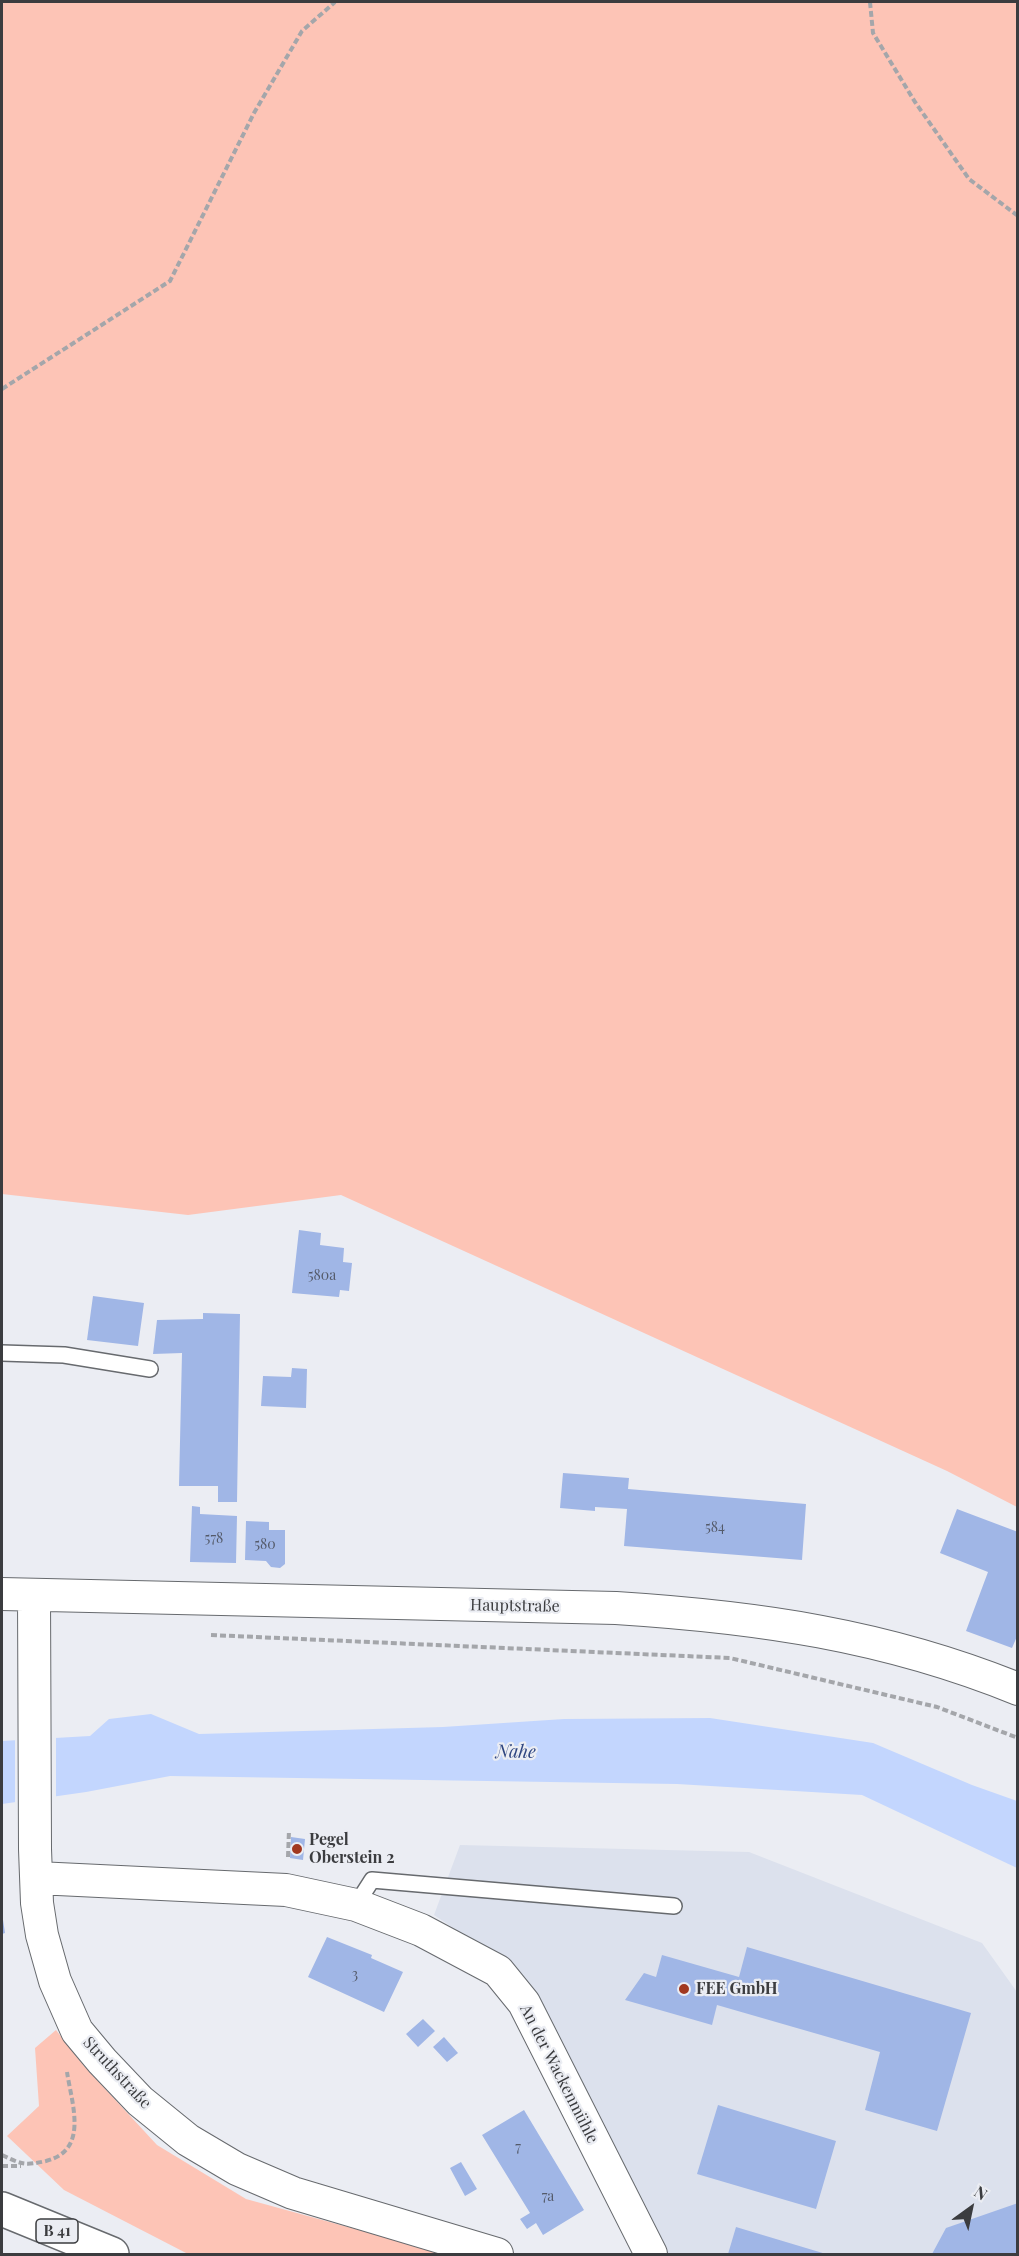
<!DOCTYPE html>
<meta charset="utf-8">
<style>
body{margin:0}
#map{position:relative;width:1019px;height:2256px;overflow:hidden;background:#ebedf3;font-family:"Playfair Display",serif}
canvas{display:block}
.frame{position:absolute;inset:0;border:3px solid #3b3c3f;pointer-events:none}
.north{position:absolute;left:941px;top:2178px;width:60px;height:60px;-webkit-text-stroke:4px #ebedf3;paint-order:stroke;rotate:33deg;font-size:16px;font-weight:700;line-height:24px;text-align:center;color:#3b3c3f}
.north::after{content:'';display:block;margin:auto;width:21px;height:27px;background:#3b3c3f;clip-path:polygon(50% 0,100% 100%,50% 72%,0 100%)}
</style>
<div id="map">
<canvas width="1019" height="2256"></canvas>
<div class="frame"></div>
<div class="north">N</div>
</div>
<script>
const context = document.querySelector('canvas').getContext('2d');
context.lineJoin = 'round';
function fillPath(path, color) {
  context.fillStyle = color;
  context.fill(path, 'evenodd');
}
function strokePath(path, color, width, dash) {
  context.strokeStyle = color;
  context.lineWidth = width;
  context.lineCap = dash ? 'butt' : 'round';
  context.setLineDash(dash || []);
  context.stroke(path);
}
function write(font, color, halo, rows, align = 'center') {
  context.font = font + ' "Playfair Display",serif';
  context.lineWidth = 4.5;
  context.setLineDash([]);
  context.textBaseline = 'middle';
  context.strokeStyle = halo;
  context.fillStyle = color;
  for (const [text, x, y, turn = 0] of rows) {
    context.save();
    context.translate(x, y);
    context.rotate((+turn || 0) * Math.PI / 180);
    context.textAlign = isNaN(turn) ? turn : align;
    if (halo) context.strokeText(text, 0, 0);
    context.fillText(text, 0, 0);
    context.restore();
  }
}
fillPath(new Path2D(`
 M460,1845L749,1852L982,1943L1017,1992V2254H663L514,1969L434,1915Z`), '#dce1ed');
fillPath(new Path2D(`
 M2,2H1017V1507L947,1471L341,1195L188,1215L2,1194Z
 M56,2030L84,2066L157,2145L246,2199L446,2254H188L64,2190L7,2136L39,2106L35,2048Z`), '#fdc4b6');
fillPath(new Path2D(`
 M151,1714L199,1734L443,1727L564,1719L710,1718L873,1743L972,1785L1017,1801V1868L862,1795L677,1784L170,1776L86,1792L2,1804V1741L90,1736L109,1719Z`), '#c3d6fe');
fillPath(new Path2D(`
 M56,1735V1799L15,1805V1737Z`), '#ebedf3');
fillPath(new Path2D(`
 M299,1230L321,1233L320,1245L344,1248L343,1262L352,1263L349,1291L340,1290L339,1297L292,1293Z
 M93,1296L144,1303L138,1346L87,1340Z
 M203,1313L240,1314L237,1502H218V1486H179L182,1353L153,1354L157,1320L203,1319Z
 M292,1368L307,1369L306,1408L261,1406L263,1376L291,1377Z
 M563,1473L629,1478L628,1489L806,1504L802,1560L624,1546L627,1509L595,1507V1511L560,1508Z
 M192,1506L200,1507V1514L237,1516L236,1563L190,1562Z
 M957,1509L1018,1532V1634L1012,1648L966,1631L988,1572L940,1553Z
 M246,1521L269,1522V1530H285V1564L280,1568L271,1567L266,1561L245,1560Z
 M291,1837L305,1839L303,1860L290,1858Z
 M2,1913L5,1933L2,1934Z
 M327,1937L372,1955L371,1958L403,1972L384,2012L308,1977Z
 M747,1947L971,2013L937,2131L865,2110L880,2052L717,2005L712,2025L625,2000L644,1973L656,1977L662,1955L739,1977Z
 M423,2019L435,2031L418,2047L406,2034Z
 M444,2037L458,2053L447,2062L433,2047Z
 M718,2105L836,2141L816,2209L697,2174Z
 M524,2110L584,2210L543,2235L536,2223L527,2229L520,2219L530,2213L482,2135Z
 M461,2162L477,2189L465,2196L450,2168Z
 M1018,2203V2254H932L946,2228Z
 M736,2227L826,2254H728Z`), '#a0b6e6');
const service = new Path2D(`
 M2,1353L64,1355L150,1369
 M356,1905L372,1880L674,1906`);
const minor = new Path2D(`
 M2,1594L616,1608C757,1617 885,1635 1018,1689
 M34,1596L35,1849L37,1903L42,1935L55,1981L77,2031L102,2061L140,2101L188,2140L237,2169L293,2193L497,2254
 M37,1878L286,1890L356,1905L421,1930L498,1971L524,2003L651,2254`);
const primary = new Path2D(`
 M2,2209L112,2254`);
strokePath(service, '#676a6e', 18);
strokePath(minor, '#676a6e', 34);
strokePath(primary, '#676a6e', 36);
strokePath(new Path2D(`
 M870,2L873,33L915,102L969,179L1018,216
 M2,389L170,281L254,113L302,31L335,2
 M211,1635L730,1658L937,1707L1018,1738
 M288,1857L289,1830
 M2,2155C21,2164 24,2166 46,2161C89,2150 72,2105 67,2072
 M2,2166H21`), '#a4a6aa', 4, [6, 3]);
strokePath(service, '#fff', 15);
strokePath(minor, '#fff', 32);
strokePath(primary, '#fff', 33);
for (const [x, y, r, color] of [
 [297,1849,6,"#a13820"],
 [684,1989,6,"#a13820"]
]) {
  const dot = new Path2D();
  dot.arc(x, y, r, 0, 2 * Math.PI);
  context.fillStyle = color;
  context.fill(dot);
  strokePath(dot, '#ebedf3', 2);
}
write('14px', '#545a69', null, [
 ["580a",322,1276],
 ["584",715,1528],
 ["578",214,1539],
 ["580",265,1545],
 ["3",355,1975],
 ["7",518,2148],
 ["7a",548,2197]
]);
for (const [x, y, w] of [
 [57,2231,42]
]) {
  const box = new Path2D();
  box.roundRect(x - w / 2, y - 12, w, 24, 4.5);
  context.fillStyle = '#ebedf3';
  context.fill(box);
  strokePath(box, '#3b3c3f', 1.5);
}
write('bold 15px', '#3b3c3f', null, [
 ["B 41",57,2231]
]);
write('16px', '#3b3c3f', '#ebedf3', [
 ["Hauptstraße",515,1606,1],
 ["Struthstraße",117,2073,47],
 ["An der Wackenmühle",559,2074,63]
]);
write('bold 16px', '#3b3c3f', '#ebedf3', [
 ["Pegel",309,1840],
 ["Oberstein 2",309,1858],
 ["FEE GmbH",696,1989]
], 'left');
write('italic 18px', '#2e4580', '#ebedf3', [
 ["Nahe",516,1752,1]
]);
</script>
